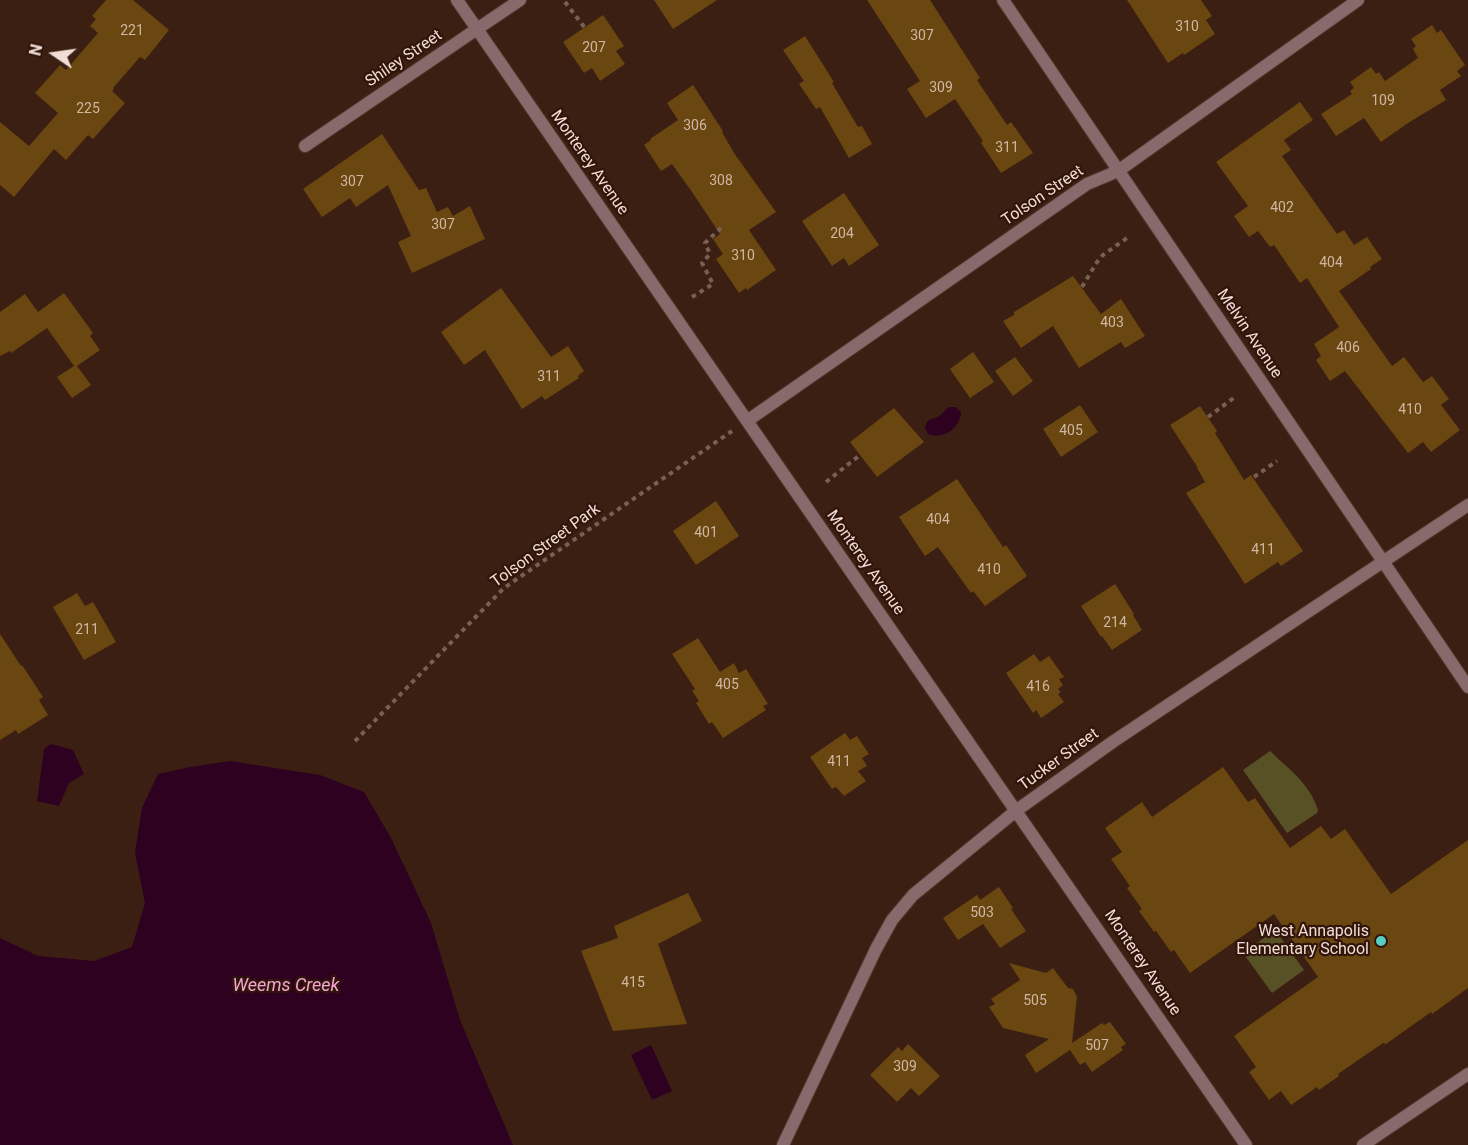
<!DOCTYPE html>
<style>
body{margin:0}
#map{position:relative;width:1468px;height:1145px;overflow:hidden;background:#3b1f13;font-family:Roboto,sans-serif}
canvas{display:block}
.north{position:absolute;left:24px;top:24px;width:60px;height:60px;-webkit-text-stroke:4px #31150a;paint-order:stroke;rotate:283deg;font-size:16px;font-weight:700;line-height:24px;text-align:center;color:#f1ddd6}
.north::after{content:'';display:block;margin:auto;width:21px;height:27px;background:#f1ddd6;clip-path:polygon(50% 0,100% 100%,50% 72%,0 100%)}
</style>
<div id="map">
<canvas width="1468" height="1145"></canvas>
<div class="north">N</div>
</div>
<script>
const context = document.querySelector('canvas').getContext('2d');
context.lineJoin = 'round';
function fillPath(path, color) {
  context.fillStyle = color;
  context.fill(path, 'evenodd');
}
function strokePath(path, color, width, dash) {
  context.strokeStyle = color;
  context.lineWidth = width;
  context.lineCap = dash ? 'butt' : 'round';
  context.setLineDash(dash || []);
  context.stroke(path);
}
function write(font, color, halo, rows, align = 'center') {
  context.font = font + ' Roboto,sans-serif';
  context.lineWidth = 4.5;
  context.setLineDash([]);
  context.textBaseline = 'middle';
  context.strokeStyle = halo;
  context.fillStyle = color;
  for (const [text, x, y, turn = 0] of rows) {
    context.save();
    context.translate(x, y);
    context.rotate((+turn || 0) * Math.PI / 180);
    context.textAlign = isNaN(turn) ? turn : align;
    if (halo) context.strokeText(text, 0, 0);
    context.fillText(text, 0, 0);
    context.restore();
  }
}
fillPath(new Path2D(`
 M1270,751C1289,769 1310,784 1318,810L1317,813L1287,833L1243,770Z
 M1275,930L1304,970L1272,993L1243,953Z`), '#585125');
fillPath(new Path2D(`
 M949,407H956L961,412C960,428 944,440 928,434L925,428C928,416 932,421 939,416C943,414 945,409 949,407Z
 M51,744L73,750L84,774L69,783L59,806L37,801L44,749Z
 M230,761L320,775L364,792L391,838L431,923L460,1020L513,1145H0V938L38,956L94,961L132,947L145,903L135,853L142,808L158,774L190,767Z
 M651,1045L672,1091L652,1100L631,1055Z`), '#2e0120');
fillPath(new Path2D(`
 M106,0H133L169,30L145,60L140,57L113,88L114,89L112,91L125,103L93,139L88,135L66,160L54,149L14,197L0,185V122L29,146L58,113L35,93L60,65L66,70L98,33L90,26L96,19L92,16Z
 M654,0H717L673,29Z
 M867,0H930L980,78L977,80L1007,125L1011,122L1033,153L1001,173L981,143L983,141L955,99L926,118L907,89L920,81Z
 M1127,0H1201L1212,16L1206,20L1215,34L1184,55L1183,53L1168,63Z
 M603,15L624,46L616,51L625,64L600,81L592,68L584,73L563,42Z
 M1432,25L1437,33L1441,30L1465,65L1457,71L1461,76L1440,90L1446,100L1408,123L1381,142L1364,118L1336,136L1321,114L1352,94L1350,91L1354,88L1350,82L1371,67L1376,74L1379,72L1385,81L1418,58L1413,49L1416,46L1411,39Z
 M805,36L834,82L832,83L858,127L862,126L872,144L849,158L820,107L816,109L799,84L804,81L783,50Z
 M693,85L723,131L722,132L734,153L776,212L749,230L776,270L747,290L746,288L739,293L716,259L723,254L713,239L720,234L692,192L672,164L661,171L644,145L651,140L650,139L678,120L667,103Z
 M1300,102L1313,120L1284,140L1291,150L1282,156L1337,234L1344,230L1354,245L1367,237L1382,259L1370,267L1371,269L1339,291L1392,366L1404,357L1423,382L1432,376L1449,399L1441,405L1460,430L1431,452L1423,442L1408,453L1345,371L1330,381L1316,360L1321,356L1314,344L1339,327L1307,278L1300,283L1274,245L1270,247L1258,231L1249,237L1234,216L1248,206L1216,162Z
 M382,134L419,190L426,188L437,212L448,207L453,216L470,206L485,239L412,273L398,242L411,236L388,185L356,207L350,198L322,217L303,189Z
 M844,193L879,245L849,266L844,258L832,266L802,221Z
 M1073,276L1101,314L1121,299L1145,336L1125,348L1121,342L1079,368L1053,326L1021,348L1003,321L1014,315V312Z
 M501,288L551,357L568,346L584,371L578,376L579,378L545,400L542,396L522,409L485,350L464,365L441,332Z
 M64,293L93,333L90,336L100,350L77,366L91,385L72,398L57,377L74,366L47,328L11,353L10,351L0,356V312L25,294L38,312Z
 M973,352L994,382L970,398L950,369Z
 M1015,357L1033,381L1013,396L995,371Z
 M1080,405L1098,432L1061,457L1043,429Z
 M1200,406L1217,431L1215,433L1244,480L1251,475L1303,551L1281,566L1278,562L1245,584L1186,493L1205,482L1197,468H1198L1170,425Z
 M894,408L924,442L877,477L850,442Z
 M957,479L1003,547L1006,545L1027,576L985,606L973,591L971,593L938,547L925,556L899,517Z
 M716,501L739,536L696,565L673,531Z
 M1115,584L1134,614L1133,615L1142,630L1112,650L1102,636L1101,637L1081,606Z
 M77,593L85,606L93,602L116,642L84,660L53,607Z
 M0,634L21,666L22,665L43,697L39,700L48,715L18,734L16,730L0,740Z
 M698,638L720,672L734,663L739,673L746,669L768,704L763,706L766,710L723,738L712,722L709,724L696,703L699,701L692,691L695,689L672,654Z
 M1034,654L1040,662L1049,656L1064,677L1059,679L1063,685L1058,689L1061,692L1058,694L1064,702L1041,718L1036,710L1033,713L1006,673Z
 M845,733L850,740L857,736L869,754L862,758L867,766L858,771L866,781L844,796L836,787L832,789L810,757Z
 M1223,767L1248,802L1255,798L1290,848L1321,826L1331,839L1345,829L1391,894L1468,840V988L1432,1014L1431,1012L1386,1044L1383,1043L1338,1074L1339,1076L1319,1090L1317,1087L1291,1105L1281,1091L1269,1100L1249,1072L1256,1067L1234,1036L1318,977L1274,914L1190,973L1174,950L1171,952L1156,931L1154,932L1139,911L1142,909L1127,888L1130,886L1111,859L1122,852L1105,828L1142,802L1152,817Z
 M999,887L1013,908L1011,909L1026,931L1000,948L983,924L958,940L943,918L977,895L980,900Z
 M688,893L702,921L658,944L687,1024L613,1031L581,951L618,938L614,926Z
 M1009,963L1046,973L1053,968L1068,988L1073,989L1077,997L1072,1043L1102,1023L1104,1025L1110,1022L1126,1044L1121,1047L1123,1050L1092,1072L1085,1062L1080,1065L1070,1050L1036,1073L1025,1055L1049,1039L1003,1028L989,1007L995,1004L991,999L1020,980Z
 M908,1044L940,1076L919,1096L911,1088L897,1102L870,1075L898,1047L902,1051Z`), '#6a4610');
const service = new Path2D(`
 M305,146L477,29`);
const minor = new Path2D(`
 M457,0L1246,1145
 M477,29L520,0
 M747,421L1087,184L1118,171L1358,0
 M783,1145L876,949L892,920L913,895L1017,810L1114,741L1468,505
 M1363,1145L1468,1074`);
const tertiary = new Path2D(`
 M1003,0L1468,687`);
strokePath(service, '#543a2e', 14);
strokePath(minor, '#543a2e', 14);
strokePath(tertiary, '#543a2e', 14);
strokePath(new Path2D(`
 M565,2L585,28
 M1082,287L1097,262L1103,255L1127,238
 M692,297L713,284L702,263L710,254L705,243L721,228
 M1208,417L1235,397
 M1254,477L1277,461
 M826,482L860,455
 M355,741L504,588L732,431`), '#796055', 4, [4.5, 4.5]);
strokePath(service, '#876a6c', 12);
strokePath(minor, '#876a6c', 12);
strokePath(tertiary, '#876a6c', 12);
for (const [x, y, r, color] of [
 [1381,941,6,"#56cec4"]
]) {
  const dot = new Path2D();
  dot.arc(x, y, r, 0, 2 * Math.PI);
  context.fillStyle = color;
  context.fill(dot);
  strokePath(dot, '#31150a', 2);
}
write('14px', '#cfb7a4', null, [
 ["310",1187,27],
 ["221",132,31],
 ["307",922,36],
 ["207",594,48],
 ["309",941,88],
 ["109",1383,101],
 ["225",88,109],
 ["306",695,126],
 ["311",1007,148],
 ["308",721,181],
 ["307",352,182],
 ["402",1282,208],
 ["307",443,225],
 ["204",842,234],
 ["310",743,256],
 ["404",1331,263],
 ["403",1112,323],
 ["406",1348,348],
 ["311",549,377],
 ["410",1410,410],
 ["405",1071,431],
 ["404",938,520],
 ["401",706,533],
 ["411",1263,550],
 ["410",989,570],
 ["214",1115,623],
 ["211",87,630],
 ["405",727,685],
 ["416",1038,687],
 ["411",839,762],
 ["503",982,913],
 ["415",633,983],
 ["505",1035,1001],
 ["507",1097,1046],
 ["309",905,1067]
]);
write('16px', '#f1ddd6', '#31150a', [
 ["Shiley Street",404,59,-34],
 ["Monterey Avenue",589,163,55],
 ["Tolson Street",1043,196,-34],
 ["Melvin Avenue",1249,334,56],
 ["Tolson Street Park",546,546,-36],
 ["Monterey Avenue",865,563,55],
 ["Tucker Street",1059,760,-36],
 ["Monterey Avenue",1142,963,56]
]);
write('16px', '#f1ddd6', '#31150a', [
 ["West Annapolis",1369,932],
 ["Elementary School",1369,950]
], 'right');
write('italic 18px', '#f5a4d4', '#31150a', [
 ["Weems Creek",286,986]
]);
</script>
